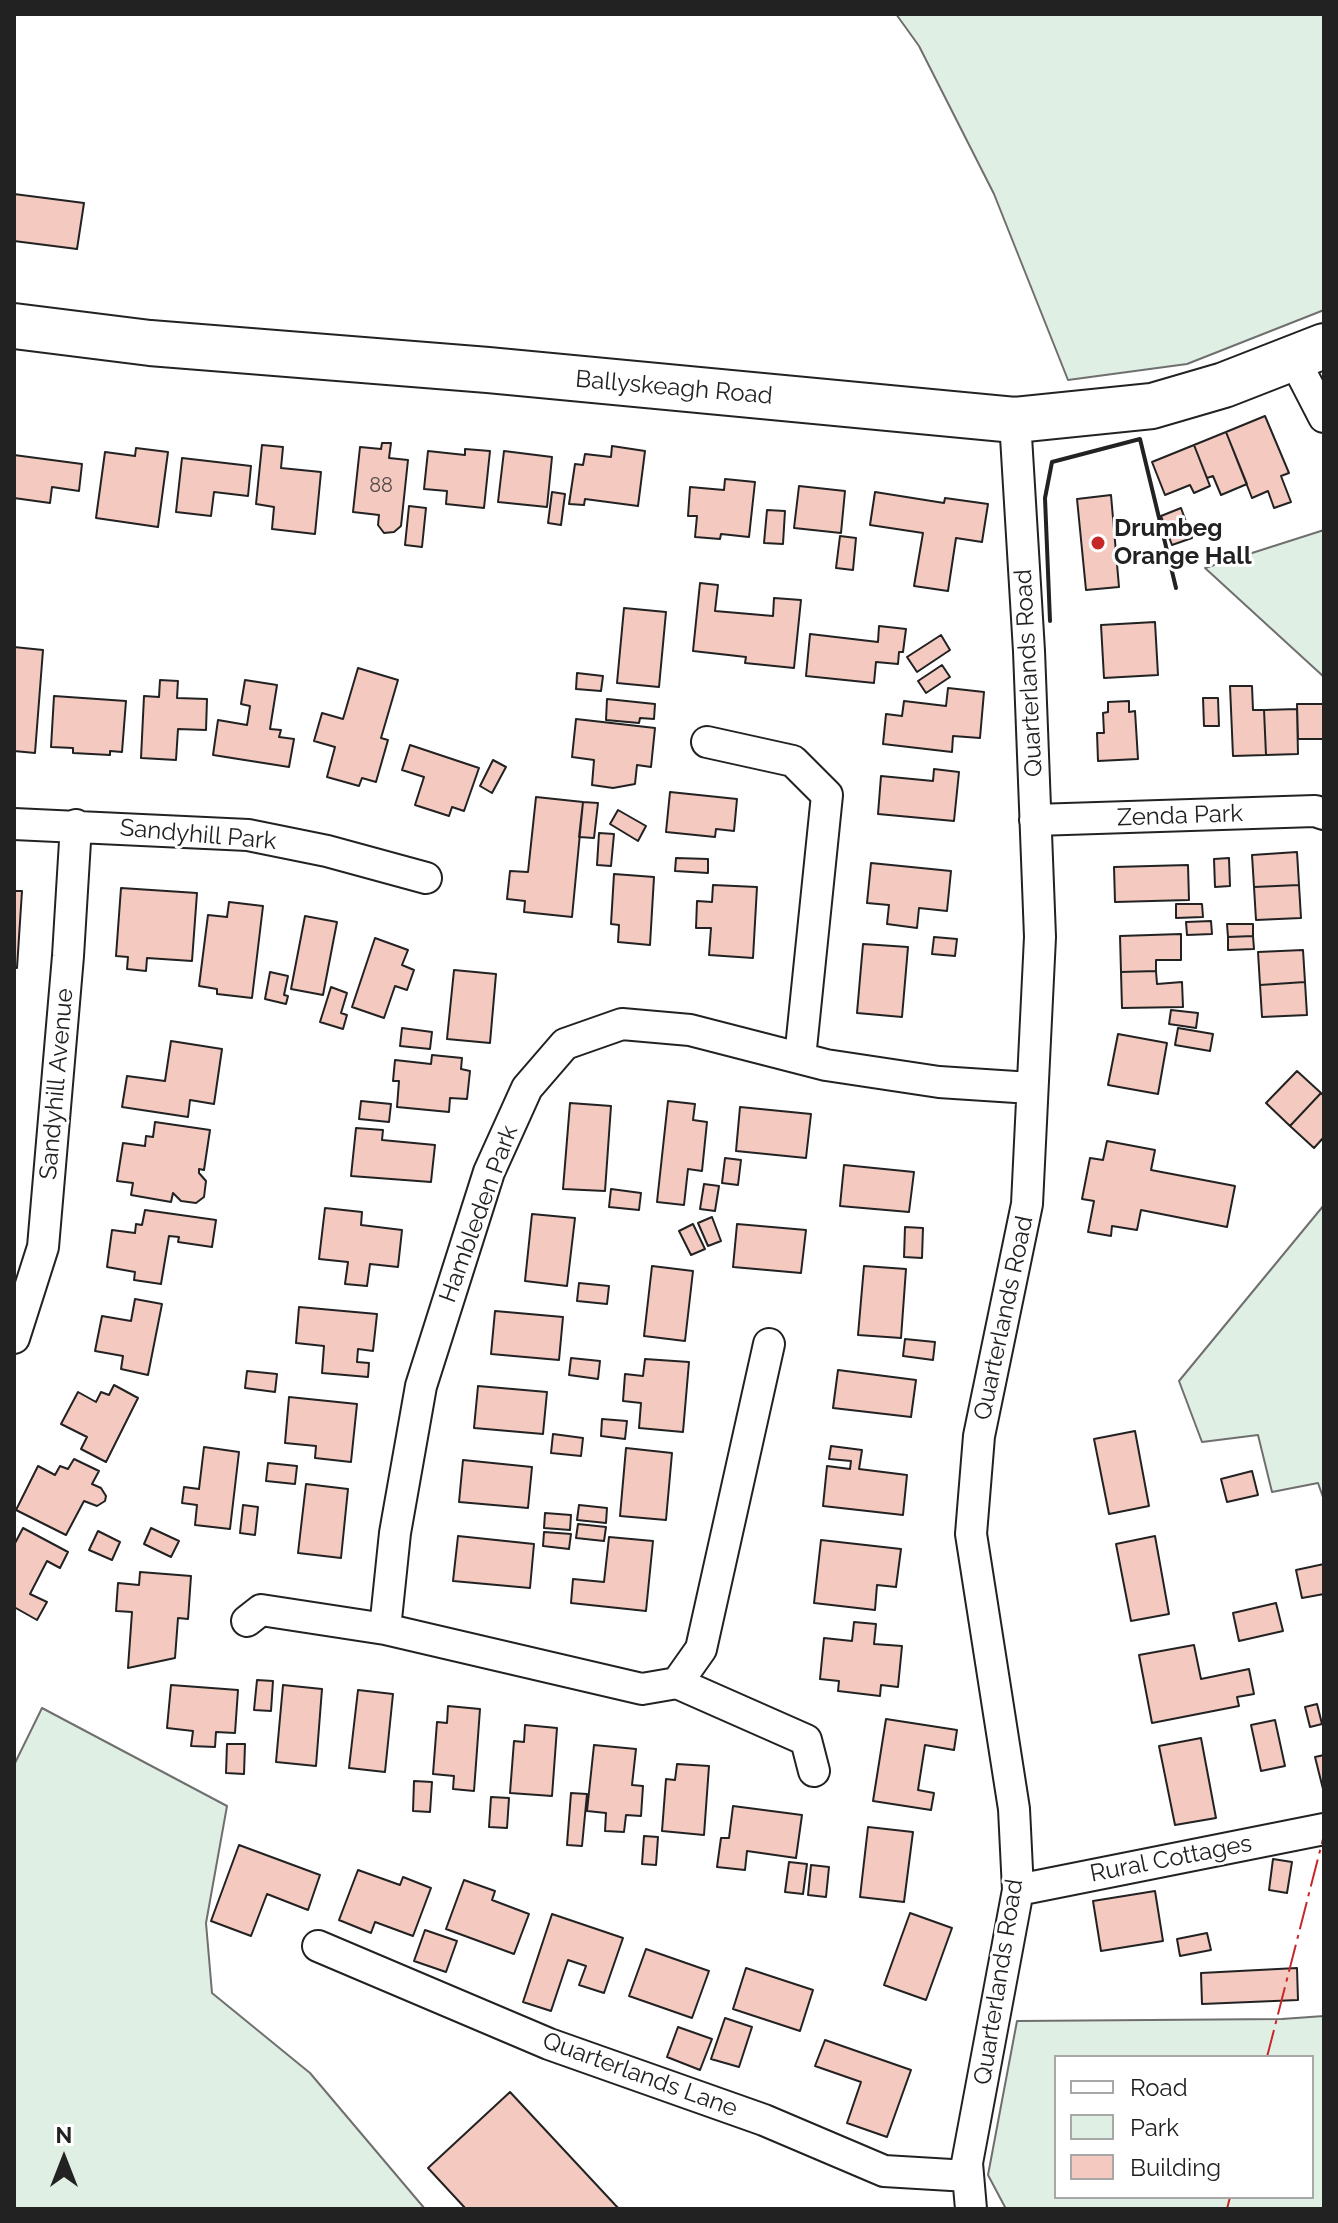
<!DOCTYPE html>
<style>
body{margin:0}
#map{position:relative;width:1338px;height:2223px;overflow:hidden;background:#fff;font-family:Raleway,sans-serif}
canvas{display:block}
.frame{position:absolute;inset:0;border:16px solid #222;pointer-events:none}
.legend{position:absolute;left:1054px;top:2055px;width:260px;height:144px;box-sizing:border-box;background:#fff;border:2px solid #a7a7a7;margin:0;padding:10px 14px;list-style:none;font-size:24px;color:#222}
.legend li{display:flex;align-items:center;gap:16px;height:40px}
.legend b{width:40px;border:2px solid #a7a7a7}
.north{position:absolute;left:24px;top:2119px;width:80px;height:80px;-webkit-text-stroke:6px #fff;paint-order:stroke;rotate:0deg;font-size:22px;font-weight:700;line-height:32px;text-align:center;color:#222}
.north::after{content:'';display:block;margin:auto;width:28px;height:36px;background:#222;clip-path:polygon(50% 0,100% 100%,50% 72%,0 100%)}
</style>
<div id="map">
<canvas width="1338" height="2223"></canvas>
<div class="frame"></div>
<ul class="legend">
<li><b style="height:10px;background:#fff"></b>Road</li>
<li><b style="height:22px;background:#e0efe3"></b>Park</li>
<li><b style="height:22px;background:#f3c9c0"></b>Building</li>
</ul>
<div class="north">N</div>
</div>
<script>
const context = document.querySelector('canvas').getContext('2d');
context.lineJoin = 'round';
function fillPath(path, color) {
  context.fillStyle = color;
  context.fill(path, 'evenodd');
}
function strokePath(path, color, width, dash) {
  context.strokeStyle = color;
  context.lineWidth = width;
  context.lineCap = dash ? 'butt' : 'round';
  context.setLineDash(dash || []);
  context.stroke(path);
}
function write(font, color, halo, rows, align = 'center') {
  context.font = font + ' Raleway,sans-serif';
  context.lineWidth = 6;
  context.setLineDash([]);
  context.textBaseline = 'middle';
  context.strokeStyle = halo;
  context.fillStyle = color;
  for (const [text, x, y, turn = 0] of rows) {
    context.save();
    context.translate(x, y);
    context.rotate((+turn || 0) * Math.PI / 180);
    context.textAlign = isNaN(turn) ? turn : align;
    if (halo) context.strokeText(text, 0, 0);
    context.fillText(text, 0, 0);
    context.restore();
  }
}
const green = new Path2D(`
 M896,14H1324V310L1187,364L1068,380L994,194L919,46Z
 M1324,530V677L1205,568Z
 M1324,1205V1500L1318,1483L1272,1492L1258,1435L1202,1442L1179,1381Z
 M42,1708L227,1806L206,1923L212,1993L310,2073L425,2209H14V1765Z
 M1324,2016V2209H1006L988,2175L1017,2021L1282,2019ZM1312,2057V2197H1056V2057Z`);
fillPath(green, '#e0efe3');
strokePath(green, '#6f6f6f', 2);
const building = new Path2D(`
 M14,194L84,203L77,249L14,241Z
 M1265,416L1289,473L1281,476L1291,502L1274,508L1268,491L1252,498L1226,432Z
 M1226,432L1247,484L1221,495L1213,476L1207,478L1194,445Z
 M382,443H391L389,458L408,460L401,526L394,532L384,533L378,525L379,515L353,512L360,447L381,449Z
 M262,445L283,447L281,468L321,472L315,534L272,529L274,507L256,504Z
 M1194,445L1210,486L1194,493L1190,485L1165,495L1152,462Z
 M612,446L645,451L638,506L585,499L584,505L569,504L575,464L583,465L585,454L611,457Z
 M136,448L168,452L158,527L96,518L105,452L135,456Z
 M465,449L490,451L484,508L446,504L447,491L424,489L428,451L465,455Z
 M504,451L552,457L547,507L498,502Z
 M14,455L82,464L79,491L52,487L50,503L14,498Z
 M182,458L251,466L248,496L214,492L211,516L176,512Z
 M725,479L755,482L749,537L721,534L720,539L695,537L697,516H688L690,487L724,490Z
 M799,486L845,491L841,533L794,528Z
 M552,492L565,494L561,525L548,523Z
 M875,492L944,503L945,498L988,504L982,542L956,538L948,591L914,586L923,533L870,525Z
 M1111,495L1119,587L1086,590L1077,499Z
 M409,506L426,508L422,547L405,545Z
 M1181,508L1192,538L1172,545L1161,516Z
 M767,510L785,511L783,544L764,543Z
 M840,536L856,538L853,570L836,568Z
 M700,583L718,585L715,611L773,616L774,598L801,600L794,668L745,663L746,657L693,651Z
 M624,608L666,612L659,687L617,683Z
 M1155,622L1158,675L1104,678L1101,625Z
 M879,626L906,629L903,652H899L898,664L876,662L874,683L806,676L810,634L878,642Z
 M941,635L950,650L917,672L907,657Z
 M14,647L43,650L35,753L14,751Z
 M942,665L950,677L926,693L918,681Z
 M358,668L398,680L381,738L388,740L376,782L362,778L359,786L327,777L335,747L314,741L322,713L343,719Z
 M577,673L603,676L601,691L576,689Z
 M160,680L178,681L177,698L207,699L206,730L178,729L176,760L141,758L144,696L159,697Z
 M245,680L277,685L270,729L281,730L279,737L294,739L289,767L213,755L218,720L247,725L250,706L241,704Z
 M1230,686H1252L1253,710H1264L1266,755L1233,756Z
 M948,688L984,692L980,738L953,736L952,752L883,744L886,714L902,716L904,701L946,706Z
 M54,696L126,701L122,752L110,751V755L73,753V748L51,747Z
 M1203,698H1218L1219,726H1204Z
 M607,699L655,704L654,719L640,718L639,723L606,720Z
 M1129,701V712L1135,711L1138,759L1098,761L1097,733H1104L1103,713L1108,712V702Z
 M1297,704H1324V739H1298Z
 M1297,709L1298,754L1266,755L1264,710Z
 M576,719L655,728L651,767L637,765L635,784L613,788L592,785L594,760L572,757Z
 M410,745L479,768L464,811L452,807L449,816L415,805L424,777L402,770Z
 M493,760L506,767L492,793L480,786Z
 M934,769L959,772L954,821L878,814L881,776L933,781Z
 M670,792L737,799L734,831L716,829L715,837L666,832Z
 M536,797L583,802L572,917L524,912L525,901L507,899L510,871L528,872Z
 M583,802L598,803L594,838L579,837Z
 M618,810L646,826L638,841L610,824Z
 M599,833L614,834L611,866L597,865Z
 M1297,852L1299,885L1254,887L1252,855Z
 M676,858L708,859V873L675,871Z
 M1229,858L1230,886L1215,887L1214,859Z
 M871,863L951,871L947,911L919,908L917,928L887,924L889,905L867,903Z
 M1188,865L1189,900L1115,902L1114,867Z
 M614,874L654,877L650,945L618,942L619,925L611,924Z
 M713,885L757,887L753,958L709,955L711,928H696L697,901L712,902Z
 M1299,885L1301,918L1256,920L1254,887Z
 M121,888L197,893L192,961L147,958L146,971L127,969L128,957L116,956Z
 M14,891H22L17,968L14,967Z
 M229,902L263,906L252,998L217,994V989L199,986L208,915L227,917Z
 M1176,904H1202L1203,917L1176,918Z
 M305,916L337,922L323,995L291,989Z
 M1211,921L1212,934L1187,935L1186,922Z
 M1227,924H1253V936L1228,937Z
 M1181,934V960H1156V971L1121,972L1120,936Z
 M1253,936L1254,949L1228,950V937Z
 M934,937L957,939L955,956L932,954Z
 M375,938L408,950L402,965L414,970L407,990L395,986L384,1018L352,1007Z
 M863,944L908,947L902,1017L857,1013Z
 M1303,950L1305,982L1260,985L1258,952Z
 M454,970L496,974L490,1043L447,1039Z
 M1156,971L1157,984L1182,982L1183,1007L1122,1008L1121,972Z
 M270,972L288,976L284,995L288,996L286,1004L265,999Z
 M1305,982L1307,1015L1262,1017L1260,985Z
 M331,987L347,993L341,1013L347,1015L343,1029L320,1022Z
 M1171,1010L1198,1013L1196,1028L1169,1024Z
 M402,1028L432,1032L430,1049L400,1046Z
 M1178,1028L1213,1034L1210,1051L1175,1045Z
 M1118,1034L1167,1043L1158,1094L1108,1085Z
 M171,1041L222,1049L214,1104L190,1100L188,1117L122,1107L127,1076L165,1081Z
 M432,1055L462,1058L461,1069L470,1071L467,1099L450,1098L449,1112L397,1107L399,1081H393L395,1060L431,1064Z
 M1297,1071L1321,1093L1290,1126L1266,1103Z
 M1321,1093L1324,1096V1137L1314,1148L1290,1126Z
 M361,1101L391,1104L389,1122L359,1119Z
 M668,1101L695,1104L693,1120L707,1122L702,1171L688,1169L684,1205L657,1202Z
 M570,1103L611,1106L605,1191L563,1189Z
 M740,1107L811,1114L806,1158L736,1151Z
 M155,1122L210,1130L204,1170L199,1169V1173L206,1181L204,1197L196,1203L181,1201L173,1193L171,1202L131,1195L133,1183L117,1181L123,1143L145,1146L146,1136L153,1137Z
 M356,1128L383,1130L382,1140L435,1145L431,1182L351,1176Z
 M1107,1141L1155,1150L1151,1170L1235,1186L1227,1227L1141,1210L1137,1230L1112,1226L1111,1236L1088,1232L1094,1201L1082,1199L1090,1158L1103,1160Z
 M725,1158L741,1160L738,1185L722,1183Z
 M844,1165L914,1172L909,1212L840,1206Z
 M704,1184L719,1186L715,1211L700,1209Z
 M611,1189L641,1193L639,1210L609,1207Z
 M325,1208L362,1212L361,1225L402,1230L398,1267L370,1264L367,1286L345,1284L348,1262L319,1259Z
 M145,1210L216,1220L212,1247L178,1242L179,1237L169,1236L161,1284L134,1280L135,1272L107,1267L112,1230L135,1233L136,1224L142,1225Z
 M532,1214L575,1218L567,1286L525,1281Z
 M712,1217L721,1241L708,1246L698,1223Z
 M693,1224L705,1249L691,1255L679,1231Z
 M737,1224L806,1230L801,1273L733,1267Z
 M905,1227L923,1228L922,1258L904,1257Z
 M652,1266L693,1271L685,1341L644,1336Z
 M864,1266L906,1269L901,1338L858,1335Z
 M579,1283L609,1286L607,1304L577,1301Z
 M135,1299L162,1304L148,1375L121,1369L123,1356L95,1351L102,1316L131,1321Z
 M299,1307L377,1314L373,1351L358,1349L357,1362L369,1363L368,1377L322,1373L324,1346L296,1343Z
 M495,1311L563,1317L559,1360L491,1354Z
 M905,1339L935,1342L933,1360L903,1356Z
 M571,1358L600,1361L598,1379L569,1375Z
 M645,1359L689,1362L683,1432L639,1428L641,1403L623,1401L625,1374L643,1376Z
 M838,1370L916,1380L911,1417L833,1408Z
 M247,1371L277,1374L275,1392L245,1388Z
 M114,1385L138,1398L106,1462L81,1449L87,1437L61,1424L78,1392L96,1402L101,1392L109,1395Z
 M478,1386L547,1392L543,1434L474,1428Z
 M289,1397L357,1404L351,1462L315,1458L316,1446L285,1443Z
 M602,1419L627,1421L625,1439L601,1436Z
 M1135,1431L1149,1506L1109,1514L1094,1439Z
 M553,1434L583,1438L581,1456L551,1453Z
 M831,1446L862,1450L859,1469L907,1475L903,1515L823,1506L827,1466L850,1469L851,1461L829,1459Z
 M204,1447L239,1452L230,1529L195,1525L197,1505L182,1503L184,1487L199,1489Z
 M626,1448L672,1453L666,1520L620,1516Z
 M74,1459L99,1471L92,1484L101,1488L106,1496L105,1501L97,1506L84,1501L66,1535L16,1510L38,1466L55,1475L60,1466L68,1469Z
 M463,1460L532,1467L528,1508L459,1502Z
 M268,1463L297,1466L295,1484L266,1481Z
 M1252,1471L1258,1495L1227,1502L1221,1479Z
 M306,1484L348,1489L341,1558L298,1553Z
 M243,1505L258,1507L255,1535L240,1533Z
 M579,1505L607,1508L606,1523L577,1520Z
 M545,1513L571,1515L570,1530L544,1528Z
 M578,1524L606,1527L604,1541L576,1538Z
 M23,1528L68,1552L60,1568L47,1561L30,1594L47,1602L37,1620L14,1607V1545Z
 M151,1528L179,1541L171,1557L144,1544Z
 M98,1531L120,1542L112,1560L89,1550Z
 M544,1532L571,1534L569,1549L543,1546Z
 M458,1536L534,1544L530,1588L453,1581Z
 M1155,1536L1169,1614L1131,1621L1116,1544Z
 M609,1537L653,1541L646,1611L571,1603L573,1579L604,1582Z
 M821,1540L901,1549L896,1587L877,1585L875,1610L814,1603Z
 M1324,1564V1594L1302,1598L1296,1570Z
 M140,1572L191,1576L188,1619L178,1618L175,1658L128,1668L132,1612L116,1611L118,1583L139,1585Z
 M1276,1603L1283,1631L1239,1641L1233,1613Z
 M854,1622L876,1624L874,1644L902,1646L898,1687L881,1685L880,1696L838,1691L839,1681L820,1679L824,1638L852,1641Z
 M1194,1645L1201,1679L1249,1669L1254,1694L1237,1697L1239,1706L1152,1723L1139,1655Z
 M257,1680L273,1681L271,1711L254,1710Z
 M171,1685L238,1690L235,1733L216,1732L215,1747L191,1746L193,1731L167,1728Z
 M283,1685L322,1689L316,1766L276,1762Z
 M358,1690L393,1694L385,1772L349,1768Z
 M1317,1704L1322,1724L1310,1727L1305,1707Z
 M448,1706L480,1709L474,1791L453,1789L454,1776L433,1774L437,1722L447,1723Z
 M886,1719L957,1730L954,1750L925,1745L918,1790L934,1793L931,1810L873,1801Z
 M1275,1720L1285,1766L1261,1771L1251,1725Z
 M525,1725L557,1728L552,1796L510,1793L514,1741L524,1742Z
 M1201,1738L1216,1818L1175,1825L1159,1746Z
 M227,1744H245L244,1774L226,1773Z
 M594,1745L636,1749L632,1785L643,1786L641,1816L626,1815L624,1832L605,1831L606,1813L587,1811Z
 M1324,1755V1793L1315,1757Z
 M677,1764L709,1766L704,1835L662,1831L666,1779L675,1780Z
 M414,1781L432,1782L430,1812L413,1811Z
 M571,1793L587,1794L582,1846L567,1845Z
 M491,1797L509,1798L507,1828L489,1827Z
 M733,1806L802,1815L796,1858L747,1851L745,1870L717,1867L721,1838H729Z
 M868,1827L913,1832L904,1902L860,1897Z
 M644,1836L658,1837L656,1865L642,1864Z
 M239,1845L320,1875L308,1910L267,1894L251,1936L211,1921Z
 M1273,1859L1292,1862L1287,1893L1269,1890Z
 M789,1862L807,1864L803,1894L785,1892Z
 M811,1865L829,1867L826,1897L808,1895Z
 M358,1870L400,1885L403,1877L431,1888L413,1936L375,1922L371,1933L339,1920Z
 M464,1880L495,1891L492,1900L529,1914L514,1954L446,1929Z
 M1155,1891L1163,1941L1101,1951L1093,1901Z
 M910,1913L952,1928L926,2000L884,1985Z
 M552,1914L623,1938L604,1993L579,1985L586,1966L568,1960L551,2011L523,2002Z
 M425,1930L457,1941L446,1972L414,1961Z
 M1207,1933L1211,1950L1180,1956L1177,1939Z
 M646,1949L709,1971L692,2018L629,1996Z
 M746,1968L813,1990L800,2031L733,2009Z
 M1297,1968L1298,2000L1202,2004L1201,1973Z
 M725,2018L752,2027L739,2067L711,2059Z
 M678,2027L712,2039L700,2070L667,2057Z
 M825,2040L911,2070L887,2137L847,2123L861,2082L815,2066Z
 M510,2092L619,2209H466L428,2168Z`);
fillPath(building, '#f3c9c0');
strokePath(building, '#222', 2);
const street = new Path2D(`
 M1294,359L1324,417
 M707,742L793,761L827,795L800,1058
 M1035,820L1315,811L1324,814
 M14,824L248,835L327,851L426,878
 M14,1338L43,1247L68,956L76,825
 M769,1344L701,1649L677,1683L642,1689L385,1629L395,1533L421,1386L489,1172L527,1088L565,1044L622,1024L690,1030L826,1065L939,1082L1031,1088
 M247,1621L261,1610L385,1629
 M677,1683L806,1740L814,1771
 M1018,1890L1324,1829
 M318,1946L549,2044L764,2120L884,2171L968,2176
 M971,2209L967,2163L1018,1890L1014,1809L971,1534L979,1436L1027,1204L1040,937L1029,651L1015,420`);
const secondary = new Path2D(`
 M14,326L150,343L488,370L1015,420L1152,406L1224,385L1324,346`);
strokePath(street, '#222', 34);
strokePath(secondary, '#222', 48);
strokePath(street, '#fff', 30);
strokePath(secondary, '#fff', 44);
strokePath(new Path2D(`
 M1050,621L1045,498L1052,462L1140,439L1176,588`), '#222', 4);
strokePath(new Path2D(`
 M1267,2057L1324,1835
 M1227,2209L1230,2197`), '#c62828', 2, [28, 6, 4, 6]);
for (const [x, y, r, color] of [
 [1098,543,8,"#c62828"]
]) {
  const dot = new Path2D();
  dot.arc(x, y, r, 0, 2 * Math.PI);
  context.fillStyle = color;
  context.fill(dot);
  strokePath(dot, '#fff', 3);
}
write('20px', '#564c4a', null, [
 ["88",381,486]
]);
write('24px', '#222', '#fff', [
 ["Ballyskeagh Road",674,388,5],
 ["Quarterlands Road",1029,673,-93],
 ["Zenda Park",1180,816,-2],
 ["Sandyhill Park",198,835,5],
 ["Sandyhill Avenue",57,1084,-85],
 ["Hambleden Park",479,1214,-70],
 ["Quarterlands Road",1004,1318,-78],
 ["Rural Cottages",1171,1859,-11],
 ["Quarterlands Road",999,1982,-81],
 ["Quarterlands Lane",640,2075,20]
]);
write('bold 24px', '#222', '#fff', [
 ["Drumbeg",1114,529],
 ["Orange Hall",1114,557]
], 'left');
</script>
